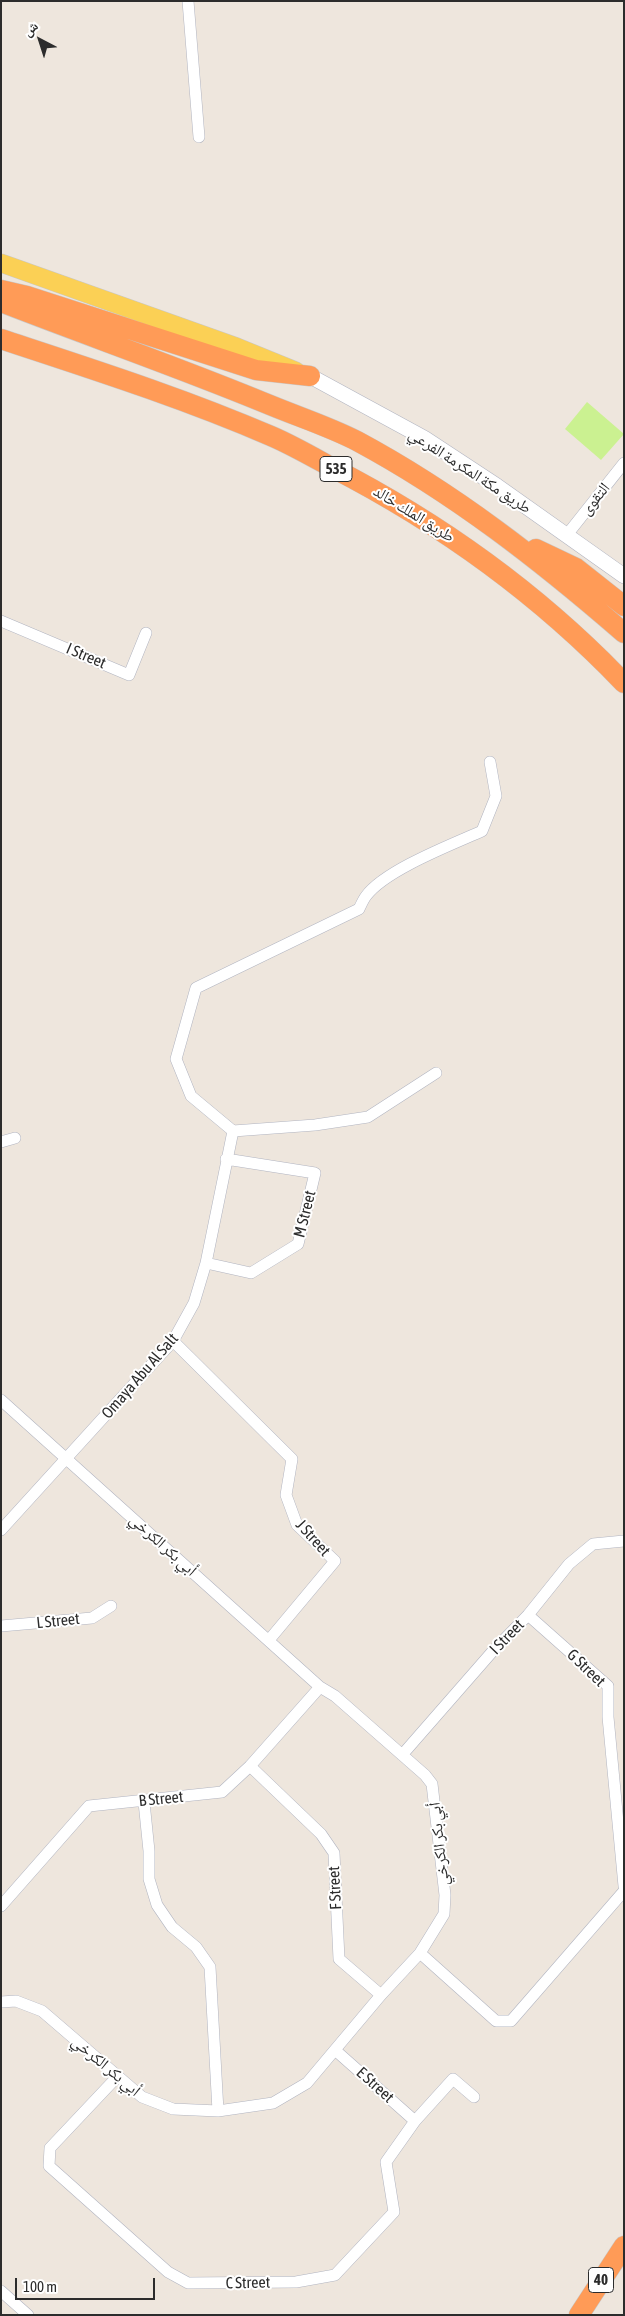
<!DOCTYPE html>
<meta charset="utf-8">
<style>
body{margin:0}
#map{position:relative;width:625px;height:2316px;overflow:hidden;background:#eee6dd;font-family:"Asap Condensed","Noto Naskh Arabic",sans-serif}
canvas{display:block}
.frame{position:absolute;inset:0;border:2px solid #2c2c2c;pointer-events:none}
.north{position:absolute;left:15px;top:15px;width:50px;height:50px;-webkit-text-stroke:4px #fff;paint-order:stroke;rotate:320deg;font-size:14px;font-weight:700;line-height:20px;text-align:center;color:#2c2c2c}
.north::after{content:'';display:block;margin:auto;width:18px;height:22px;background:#2c2c2c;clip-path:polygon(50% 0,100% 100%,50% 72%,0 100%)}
.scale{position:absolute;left:15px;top:2278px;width:140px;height:22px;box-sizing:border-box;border:2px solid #2c2c2c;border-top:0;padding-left:6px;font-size:15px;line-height:18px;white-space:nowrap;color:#2c2c2c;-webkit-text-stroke:4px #fff;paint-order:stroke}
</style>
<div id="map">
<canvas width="625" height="2316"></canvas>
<div class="frame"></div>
<div class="north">ش</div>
<div class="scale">100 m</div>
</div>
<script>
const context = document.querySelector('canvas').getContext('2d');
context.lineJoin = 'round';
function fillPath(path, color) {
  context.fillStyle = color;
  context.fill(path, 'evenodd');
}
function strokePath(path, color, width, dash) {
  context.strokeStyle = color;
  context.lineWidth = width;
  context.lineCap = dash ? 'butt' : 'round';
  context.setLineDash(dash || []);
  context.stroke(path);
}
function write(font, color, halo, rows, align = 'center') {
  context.font = font + ' "Asap Condensed","Noto Naskh Arabic",sans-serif';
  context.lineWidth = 4;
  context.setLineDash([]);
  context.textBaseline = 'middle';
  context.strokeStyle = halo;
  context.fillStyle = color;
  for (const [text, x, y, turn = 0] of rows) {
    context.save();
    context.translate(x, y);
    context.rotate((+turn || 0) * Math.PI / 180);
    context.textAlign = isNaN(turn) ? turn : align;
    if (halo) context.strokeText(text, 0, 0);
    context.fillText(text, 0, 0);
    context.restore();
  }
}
fillPath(new Path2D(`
 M587,402L624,434L601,460L565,429Z`), '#cbf191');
const street = new Path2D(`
 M188,1L199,137
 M566,536L624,463
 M1,621L129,675L146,633
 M436,1073L368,1117L315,1125L233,1131L191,1096L176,1059L196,988L359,909C361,905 363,900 366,896C385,870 453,844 482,831L496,796L490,762
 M1,1142L15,1138
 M206,1263L251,1273L298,1244L315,1173L226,1159
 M173,1341L292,1459L286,1495L297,1525L335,1561L269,1640
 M1,1400L320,1687L335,1696L425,1775L432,1784L445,1895L444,1914L420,1953L381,1995L307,2083L273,2103L218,2111L173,2109L142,2097L42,2011L16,2001L1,2002
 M1,1530L173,1341L194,1303L206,1263L233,1131
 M528,1615L608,1686V1717L624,1886
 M1,1626L92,1618L111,1606
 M402,1755L492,1652L528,1615L569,1564L593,1544L624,1541
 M250,1766L321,1834L334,1853L339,1959L381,1995
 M144,1802L149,1851V1879L157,1905L172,1927L196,1947L210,1967L218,2111
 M1,1906L89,1806L222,1792L250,1766L320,1687
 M420,1953L496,2021H511L624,1891
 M335,2050L415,2121
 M117,2077L50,2148L49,2166L168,2272L188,2283L296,2282L335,2275L394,2212L386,2162L415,2121L453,2079L474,2097
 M1,2291L28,2315`);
const secondary = new Path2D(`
 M310,376L424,438L497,486L624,576`);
const primary = new Path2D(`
 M1,263L237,347L296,371`);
const highway = new Path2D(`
 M1,290L27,296L256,370L310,376
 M1,302C91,337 181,368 270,405C299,417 330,427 357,441C454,493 541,561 624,633
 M1,339C92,369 183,398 271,436C292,445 311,456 331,467C442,524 538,593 624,683
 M536,549L576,568L624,606
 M579,2315L624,2246`);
strokePath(street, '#b1b4c0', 12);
strokePath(secondary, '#b1b4c0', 16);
strokePath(primary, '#c8c8c8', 19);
strokePath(highway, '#c8c8c8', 21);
strokePath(street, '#fff', 11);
strokePath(secondary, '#fff', 15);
strokePath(primary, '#fbd055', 18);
strokePath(highway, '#ff9b57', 20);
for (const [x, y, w] of [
 [336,469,32],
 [601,2280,25]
]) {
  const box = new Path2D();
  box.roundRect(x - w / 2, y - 12.5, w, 25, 4);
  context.fillStyle = '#fff';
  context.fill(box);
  strokePath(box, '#2c2c2c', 1);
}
write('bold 15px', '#2c2c2c', null, [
 ["535",336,469],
 ["40",601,2280]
]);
write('16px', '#2c2c2c', '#fff', [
 ["طريق مكة المكرمة الفرعي",470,471,33],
 ["التقوى",595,499,-51],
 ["طريق الملك خالد",414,514,32],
 ["I Street",86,656,23],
 ["M Street",305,1214,-76],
 ["Omaya Abu Al Salt",140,1376,-49],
 ["J Street",313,1538,48],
 ["أبي بكر الكرخي",163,1545,42],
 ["L Street",58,1621,-6],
 ["I Street",507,1637,-46],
 ["G Street",586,1668,44],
 ["B Street",161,1799,-6],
 ["أبي بكر الكرخي",439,1844,-96],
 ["F Street",335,1888,-93],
 ["أبي بكر الكرخي",106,2066,40],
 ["E Street",375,2085,42],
 ["C Street",248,2283,-1]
]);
</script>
